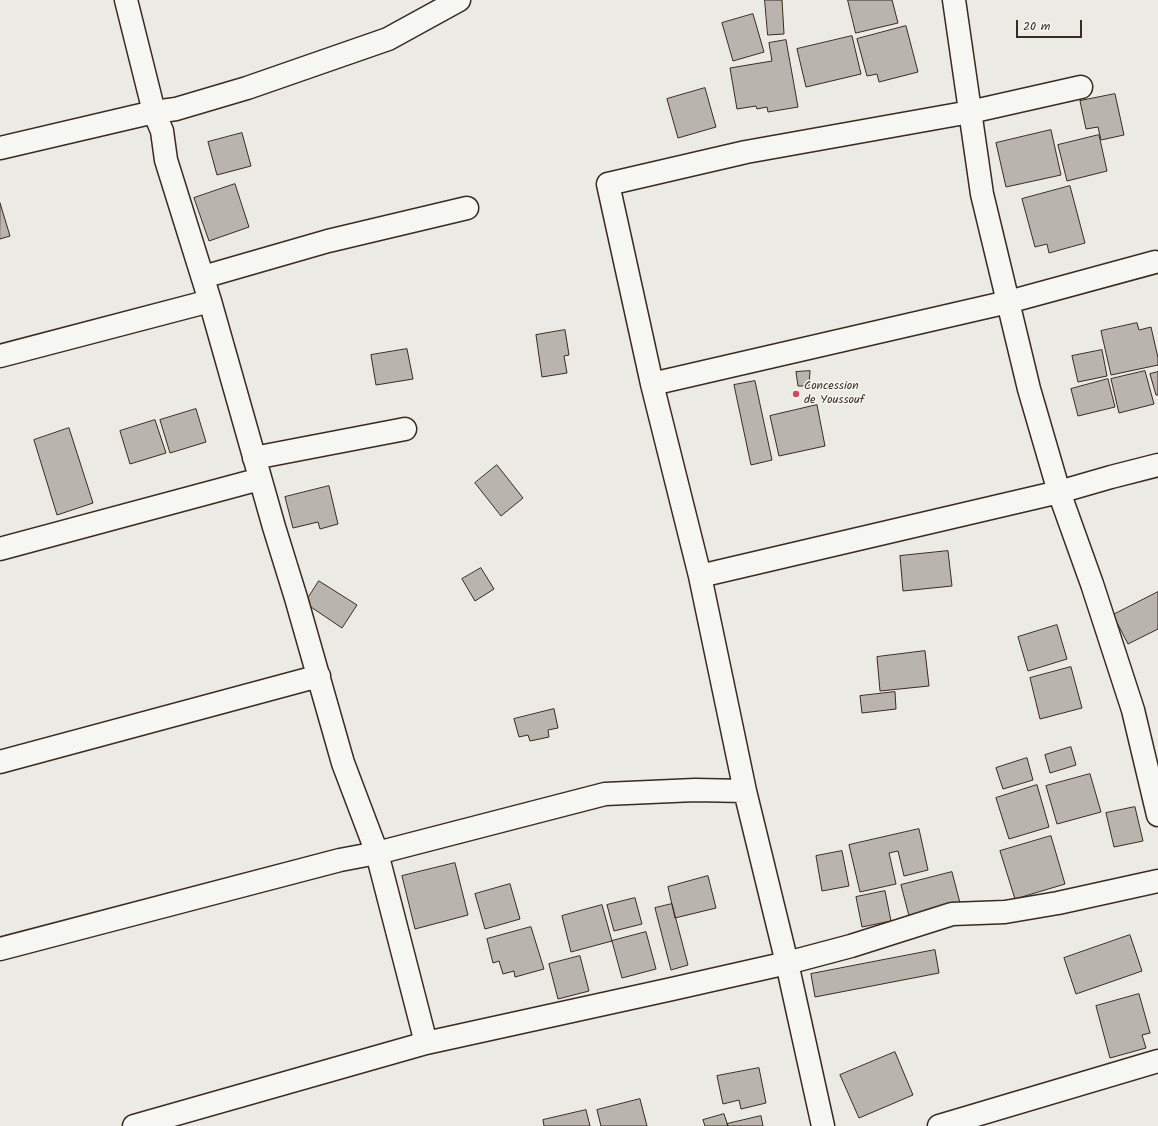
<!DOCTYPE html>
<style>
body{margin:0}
#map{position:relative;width:1158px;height:1126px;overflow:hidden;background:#ebeae5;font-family:Kalam,sans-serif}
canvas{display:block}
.scale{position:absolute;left:1016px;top:20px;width:66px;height:18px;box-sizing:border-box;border:2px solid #3b2a1e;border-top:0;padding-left:5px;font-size:12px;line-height:14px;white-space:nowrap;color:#3b2a1e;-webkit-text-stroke:3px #f6f6f2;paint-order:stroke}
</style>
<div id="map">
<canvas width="1158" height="1126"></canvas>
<div class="scale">20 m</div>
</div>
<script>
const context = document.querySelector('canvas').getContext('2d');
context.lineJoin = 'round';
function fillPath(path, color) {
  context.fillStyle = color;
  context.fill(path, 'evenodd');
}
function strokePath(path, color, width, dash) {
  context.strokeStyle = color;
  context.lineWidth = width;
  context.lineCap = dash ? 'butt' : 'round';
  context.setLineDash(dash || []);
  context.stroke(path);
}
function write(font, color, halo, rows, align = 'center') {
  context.font = font + ' Kalam,sans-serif';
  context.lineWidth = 3;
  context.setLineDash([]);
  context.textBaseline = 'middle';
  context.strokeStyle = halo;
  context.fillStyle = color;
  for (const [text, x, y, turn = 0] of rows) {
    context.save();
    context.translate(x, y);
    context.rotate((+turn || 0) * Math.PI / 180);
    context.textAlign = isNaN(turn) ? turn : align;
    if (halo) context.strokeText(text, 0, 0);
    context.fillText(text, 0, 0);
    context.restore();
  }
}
const building = new Path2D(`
 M765,0H782L784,34L768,35Z
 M848,0H892L898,23L856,33Z
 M753,14L764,52L733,61L722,23Z
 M906,26L918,72L879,82L877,74L867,76L857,39Z
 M852,36L861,74L806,87L797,49Z
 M786,40L798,107L768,112L767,107L757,109L756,106L737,109L730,68L772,61L769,43Z
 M705,88L716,127L678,138L667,99Z
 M1115,94L1124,135L1101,140L1098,127L1086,129L1080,101Z
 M1051,130L1061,175L1006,187L996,143Z
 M242,133L251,166L217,175L208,142Z
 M1099,135L1107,171L1067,181L1058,145Z
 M235,184L249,227L209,241L194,198Z
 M1070,186L1085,243L1049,253L1047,244L1035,247L1022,199Z
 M0,203L10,236L0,239Z
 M1137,323L1139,330L1151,327L1158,358V365L1111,375L1101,331Z
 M565,330L569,355L564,356L567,373L542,377L536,335Z
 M407,349L413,379L376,385L371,355Z
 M1102,350L1107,376L1078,382L1072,356Z
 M810,371L809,386H798L796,372Z
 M1145,371L1154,404L1119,413L1111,379Z
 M1158,372V395H1156L1150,374Z
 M1108,379L1115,407L1078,416L1071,389Z
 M755,381L772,460L751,465L734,385Z
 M817,405L825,446L779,456L770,416Z
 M196,409L206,442L170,453L160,420Z
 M155,420L166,453L130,464L120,431Z
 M69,428L93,503L57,515L34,440Z
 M497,465L523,498L501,516L475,483Z
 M329,486L338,524L320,529L318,522L293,528L285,497Z
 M948,551L952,586L903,591L900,556Z
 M481,568L494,589L475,601L462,579Z
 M319,581L357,605L342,628L305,603Z
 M1158,592V629L1128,644L1113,615Z
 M1057,625L1067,659L1028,671L1018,637Z
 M925,651L929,686L880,691L877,657Z
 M1071,667L1082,708L1040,719L1030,678Z
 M895,692L896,709L862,713L860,696Z
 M554,709L558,728L548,730L549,737L530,741L528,735L519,737L514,719Z
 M1071,747L1076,765L1050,773L1045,755Z
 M1027,758L1033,780L1003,789L996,768Z
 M1090,774L1101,812L1057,824L1046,786Z
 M1037,785L1049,827L1009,839L996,798Z
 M1135,807L1143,841L1114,847L1106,813Z
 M919,829L928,870L904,876L898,851L889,853L896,884L860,892L849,845Z
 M1051,836L1065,884L1015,899L1000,851Z
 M842,851L849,886L822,891L816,856Z
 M455,863L468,915L415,929L402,876Z
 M952,872L960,903L909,916L901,885Z
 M708,876L716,908L675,918L668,887Z
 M510,884L520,919L485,929L475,894Z
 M885,891L891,921L862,927L856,897Z
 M635,898L642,924L614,931L607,905Z
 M672,904L688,965L671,970L655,908Z
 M602,905L612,941L571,952L562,916Z
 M531,927L544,969L515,977L514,971L503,974L499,961L493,963L487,939Z
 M646,932L656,969L622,978L612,941Z
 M1130,935L1142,971L1076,994L1064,958Z
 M935,950L939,973L815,997L811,974Z
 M580,956L589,991L558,999L549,964Z
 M1139,994L1150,1033L1142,1035L1146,1048L1110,1058L1096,1006Z
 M895,1052L913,1095L859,1118L840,1075Z
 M759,1068L766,1103L741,1109L739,1100L723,1104L717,1076Z
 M640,1099L647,1126H601L597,1110Z
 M586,1110L590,1126H544L543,1120Z
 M724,1114L728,1126H705L703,1120Z
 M761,1116L763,1126H728L727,1124Z`);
fillPath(building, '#bab4ae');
strokePath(building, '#3b2a1e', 1);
const minor = new Path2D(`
 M126,0L154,112L162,131L166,160L210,301L274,527L296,598L343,763L377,853L605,794L695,790L745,791L787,963L823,1126
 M954,0L982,194L1029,389L1059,492L1092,584L1133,710L1158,815
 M0,148L154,112L176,109L247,88L388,39L459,0
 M203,277L328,241L467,208
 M0,356L210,301
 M652,384L1008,302L1155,262
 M254,458L405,429
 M0,549L260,479
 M700,576L652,384L608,184L746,152L970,112L1081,87
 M0,762L319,676
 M745,791L700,576L1059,492L1111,477L1158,465
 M0,949L340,860L377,853L426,1043
 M134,1126L426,1043L672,989L787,963L851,946L952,914L1005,912L1058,903L1158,881
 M939,1126L1158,1061`);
strokePath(minor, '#3b2a1e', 25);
strokePath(minor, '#f6f6f2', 22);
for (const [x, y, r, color] of [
 [796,394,4,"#d1495b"]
]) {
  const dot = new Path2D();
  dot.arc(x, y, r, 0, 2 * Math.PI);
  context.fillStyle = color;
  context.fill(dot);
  strokePath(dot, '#f6f6f2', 1.5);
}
write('12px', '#3b2a1e', '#f6f6f2', [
 ["Concession",804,387],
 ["de Youssouf",804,401]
], 'left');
</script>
